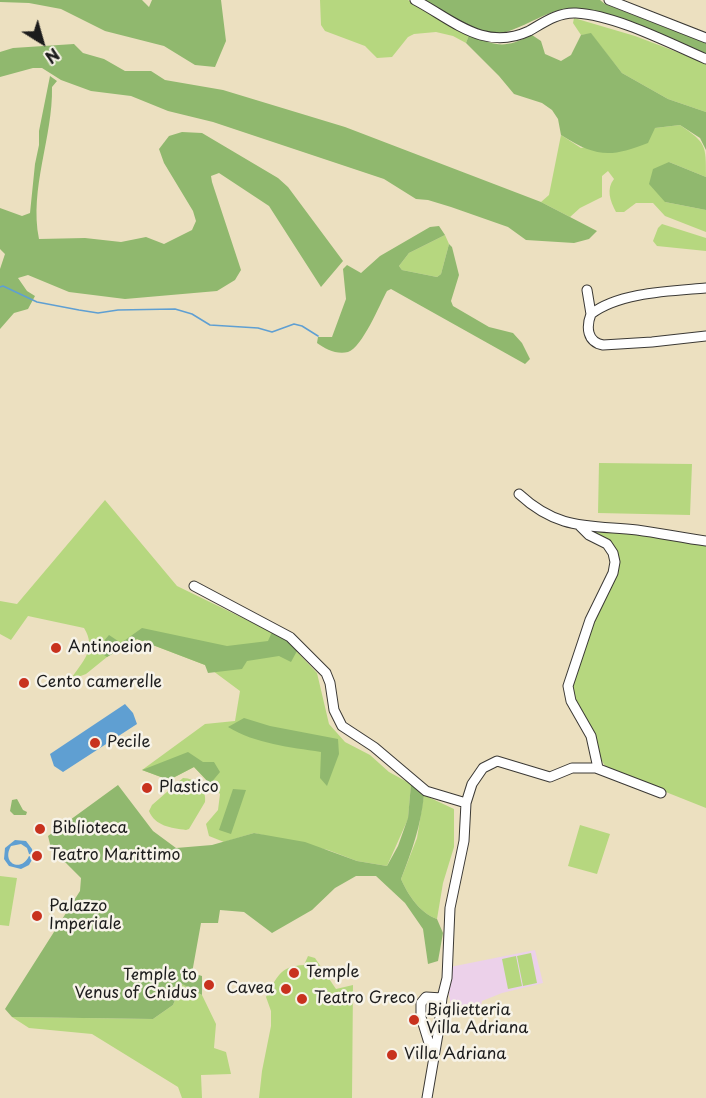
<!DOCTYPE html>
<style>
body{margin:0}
#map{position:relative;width:706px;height:1098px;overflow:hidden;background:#ece0c0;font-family:"Playpen Sans",sans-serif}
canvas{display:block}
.north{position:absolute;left:12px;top:12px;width:60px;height:60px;-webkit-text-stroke:4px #f7f3e8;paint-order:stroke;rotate:143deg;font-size:16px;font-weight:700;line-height:24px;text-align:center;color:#1c1c1c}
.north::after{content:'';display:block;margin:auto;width:21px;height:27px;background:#1c1c1c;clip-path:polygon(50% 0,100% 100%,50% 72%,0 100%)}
</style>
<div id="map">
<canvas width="706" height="1098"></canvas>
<div class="north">N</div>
</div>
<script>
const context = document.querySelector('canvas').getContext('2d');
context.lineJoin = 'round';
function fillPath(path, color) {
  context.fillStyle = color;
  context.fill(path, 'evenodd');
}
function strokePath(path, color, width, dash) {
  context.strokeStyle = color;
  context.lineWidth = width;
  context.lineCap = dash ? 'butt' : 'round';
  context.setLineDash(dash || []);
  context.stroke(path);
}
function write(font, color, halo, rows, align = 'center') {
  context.font = font + ' "Playpen Sans",sans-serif';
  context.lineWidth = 5;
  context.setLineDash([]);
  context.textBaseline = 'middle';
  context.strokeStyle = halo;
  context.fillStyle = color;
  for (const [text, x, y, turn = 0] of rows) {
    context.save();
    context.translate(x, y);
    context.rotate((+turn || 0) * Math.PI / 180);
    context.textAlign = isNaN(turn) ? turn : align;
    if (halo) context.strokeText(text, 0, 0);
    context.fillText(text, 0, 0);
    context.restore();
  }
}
fillPath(new Path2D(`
 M535,950L543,983L502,993L482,1001L480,1010L471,1015L462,1017L452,1009L449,995L450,967Z`), '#ecd1ea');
fillPath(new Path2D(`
 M320,0H408L469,35L466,43L453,36L436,32L414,34L408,37L392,57L377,58L365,46L325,31L321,25Z
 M574,18L635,36L706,63V112L668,99L622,73L591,34L581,35L573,23Z
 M680,125C706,143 706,144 706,177L669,162L665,202L706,210V232L665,216L653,203H636L624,212H616C610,201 606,189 614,179L608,171L602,176V197L580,208L570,217L541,202L549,195L561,135L581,148L655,128Z
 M662,224L706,238V251L657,246L653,241L658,228Z
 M445,235L449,244L441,274L437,277L402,270L399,266L409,253Z
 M599,463L692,464L690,515L598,513Z
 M105,500L177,586L284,638L317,673L329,724L345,742L370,755L389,772L411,784L408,819L387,866L357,861L328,850L254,833L224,842L209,836L206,824L218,810L220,794L194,767L169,780L142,770L205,724L235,721L240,691L205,665L137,639L107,657L86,674L70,680C83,661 97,649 84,628L28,616L11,640L0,634V601L17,604Z
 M593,531L658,536L706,545V808L608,769C598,760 598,745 594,733C587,716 573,703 571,685L593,622L618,562L591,532Z
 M183,778C196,778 207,790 205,802L189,829L186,830C171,828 155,826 149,811L152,805Z
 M424,795L454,809V847L443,883L437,919C420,913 408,895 401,879L417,838Z
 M580,825L610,834L597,874L568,866Z
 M0,876L17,878L9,926L0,925Z
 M531,953L537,983L523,986L517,956Z
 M308,956L315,958L336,989L353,985L352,1098H259L262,1071L271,1026V1011L266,997C277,978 279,966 304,965Z
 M516,956L522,986L508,989L502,959Z
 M182,984L202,995L216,1024L214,1048L226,1052L231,1074L201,1075L202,1098H182L178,1087L92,1034L29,1028L12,1017L153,1019L173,1005Z`), '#b6d77f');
fillPath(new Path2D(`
 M0,0H142L149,7L152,0H221L226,41L215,67L195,65L164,46L105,31L61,9L29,3L0,2Z
 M424,0H600L605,4L706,43V55L579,10C571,10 563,9 556,11C532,18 502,43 476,31C458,23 442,9 424,0Z
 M591,33L622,73L668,99L706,112V150L700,138L680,125L655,128L648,143C610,158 596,157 561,135L558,119L552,110L542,103L514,94L499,76L466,43L469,35C498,46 503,49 532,35L541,41L545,54L561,61L571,55L581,35Z
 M74,44L83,53L104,59L125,71H151L165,80L223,90L345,127L541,202L597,231L589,239L574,243L526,240L508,227L451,207L428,200L416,199L384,179L213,122L168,111L131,96L91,91L61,80L42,68H33L0,77V52L13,48Z
 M50,76L57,81L52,87C53,138 29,188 39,239L85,238L121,242L146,237L164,244L192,230L196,221L193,211L164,163L159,149L169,136L182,132L202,133L278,178L288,187L343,261L321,287L269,206L219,173L211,176L212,182L241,270L235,280L217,291L125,299L69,292L28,275L18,278L27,291L35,296L28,309L14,313L0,329V269L5,254L0,249V208L22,216L30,213L35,164L39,145V131Z
 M669,162L706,177V210L665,202L649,184L653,169Z
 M439,226L445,235L409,253L399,266L402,270L437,277L441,274L449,244L452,247L459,275L451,301L453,306L489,327L513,333L522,343L530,359L525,364L391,289L387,291C380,304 362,348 348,352C337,355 325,349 317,343L318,337H332L346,299L343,269L347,265L361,273L380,256L430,227Z
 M142,628L227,646L268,641L272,632L284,638L297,651L291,662L279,656L247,661L242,669L208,673L205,665L137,639L107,657L96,650L109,635L121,643Z
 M244,718L270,726L338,739L339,754L327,786L320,778L321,752C290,747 256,744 228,727Z
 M188,752L203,762H214L220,772L210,784L194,767L169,780L142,770Z
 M411,784L424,795C421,825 412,851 401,879C408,895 420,913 437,919L443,933L438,961L428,964L423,929L405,903L376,876H356L335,888L312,910L272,933L244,912L220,910L218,923H201L192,973L202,976V995L182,984L173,1005L153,1019L12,1017L5,1009L80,891L81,878L66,863L53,856L48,836L118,785L153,831L176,848L212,845L254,833L305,842L357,861L387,866L398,846L408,818Z
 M233,789L246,790L231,834L219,830Z
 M17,799L23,810L27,812L26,815H14L10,811L12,800Z`), '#90b86e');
fillPath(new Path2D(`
 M125,704L133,713L137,724L63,772L54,766L50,754Z
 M15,840L26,841L32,849L33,855L29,854L27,848L21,844L11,846C1,863 21,873 29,856L33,858L29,865L21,869L9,866L4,859L5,848Z`), '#5f9fd2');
strokePath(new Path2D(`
 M0,287L3,286L37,302L79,310L98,313L118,310L175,309L192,314L210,325L258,328L272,332L294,324L302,326L318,336`), '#5f9fd2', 1.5);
const minor = new Path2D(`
 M415,0C453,20 484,52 529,31C543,23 558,12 576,13C615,15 669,43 706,59
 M609,0L706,38
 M706,288C672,291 619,292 591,314C586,327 587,342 603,345L652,342L706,336
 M587,290L591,314
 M519,494C558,530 587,525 637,530C660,533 683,538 706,541
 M579,525L589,535L607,544L613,553L615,562L613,573L590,620L568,686L571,701L591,736L598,768
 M194,586L290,637L326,673L330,683L334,710L342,726L374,747L426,791L466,803
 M432,1053L421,1017V1003L426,997L442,998
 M427,1098L438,1034L442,998L447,978L450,908L464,841L466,803L472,784L483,768L497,761L550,777L572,768H596L661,793`);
strokePath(minor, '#3b3935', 11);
strokePath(minor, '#fff', 9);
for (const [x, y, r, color] of [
 [56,648,6,"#c8321e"],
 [24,683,6,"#c8321e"],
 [95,743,6,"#c8321e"],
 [147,788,6,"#c8321e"],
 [40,829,6,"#c8321e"],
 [37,856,6,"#c8321e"],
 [37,916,6,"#c8321e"],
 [294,973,6,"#c8321e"],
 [209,985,6,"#c8321e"],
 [286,989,6,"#c8321e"],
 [302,999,6,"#c8321e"],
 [414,1020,6,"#c8321e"],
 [392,1055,6,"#c8321e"]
]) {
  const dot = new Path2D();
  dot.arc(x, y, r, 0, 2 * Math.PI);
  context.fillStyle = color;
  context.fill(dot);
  strokePath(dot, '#f7f3e8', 2);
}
write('16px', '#1c1c1c', '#f7f3e8', [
 ["Antinoeion",68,648],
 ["Cento camerelle",36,683],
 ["Pecile",107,743],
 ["Plastico",159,788],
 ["Biblioteca",52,829],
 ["Teatro Marittimo",49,856],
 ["Palazzo",49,907],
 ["Imperiale",49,925],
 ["Temple",306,973],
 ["Temple to",197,976,"right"],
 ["Venus of Cnidus",197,994,"right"],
 ["Cavea",274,989,"right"],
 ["Teatro Greco",314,999],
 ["Biglietteria",426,1011],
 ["Villa Adriana",426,1029],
 ["Villa Adriana",404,1055]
], 'left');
</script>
